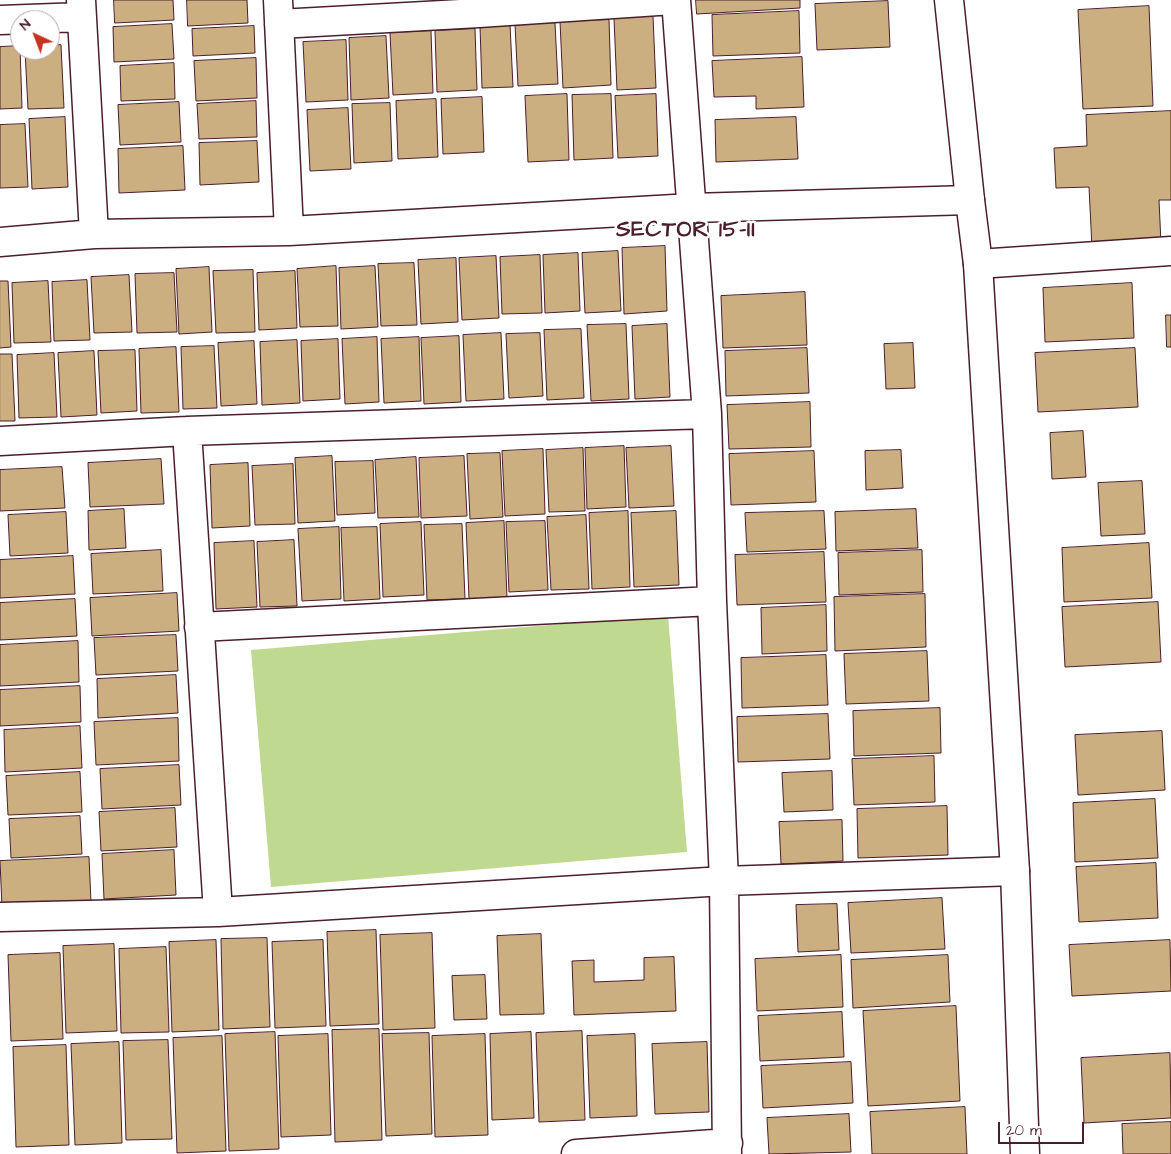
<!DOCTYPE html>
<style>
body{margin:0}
#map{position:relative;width:1171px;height:1154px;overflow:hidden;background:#fff;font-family:"Architects Daughter",sans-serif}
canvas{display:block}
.north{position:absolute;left:10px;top:10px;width:50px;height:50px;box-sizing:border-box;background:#fff;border:1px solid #b7a5aa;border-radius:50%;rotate:317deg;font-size:14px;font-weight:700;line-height:20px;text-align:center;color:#4a1f2b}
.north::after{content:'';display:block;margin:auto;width:18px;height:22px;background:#c8321e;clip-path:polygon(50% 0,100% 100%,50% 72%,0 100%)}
.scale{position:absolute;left:998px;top:1122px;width:86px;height:22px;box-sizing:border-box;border:2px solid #4a1f2b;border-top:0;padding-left:6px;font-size:15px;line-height:18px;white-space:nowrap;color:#4a1f2b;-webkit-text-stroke:4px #fff;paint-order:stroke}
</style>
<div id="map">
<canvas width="1171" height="1154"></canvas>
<div class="north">N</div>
<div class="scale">20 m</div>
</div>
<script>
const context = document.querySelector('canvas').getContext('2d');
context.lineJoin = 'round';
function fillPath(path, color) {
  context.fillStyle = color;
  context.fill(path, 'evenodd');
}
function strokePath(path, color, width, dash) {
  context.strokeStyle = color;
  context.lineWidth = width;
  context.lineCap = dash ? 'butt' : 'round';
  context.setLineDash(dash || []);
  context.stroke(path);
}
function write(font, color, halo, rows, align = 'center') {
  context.font = font + ' "Architects Daughter",sans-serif';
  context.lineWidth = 5;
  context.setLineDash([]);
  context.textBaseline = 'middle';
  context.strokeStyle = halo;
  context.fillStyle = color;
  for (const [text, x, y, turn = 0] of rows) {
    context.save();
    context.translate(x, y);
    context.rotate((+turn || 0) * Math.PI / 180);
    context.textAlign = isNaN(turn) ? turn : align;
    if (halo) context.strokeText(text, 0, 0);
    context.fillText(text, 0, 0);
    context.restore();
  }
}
fillPath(new Path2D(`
 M668,615L687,852L271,887L251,650Z`), '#bfd990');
const building = new Path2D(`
 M114,0H173L174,20L115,23Z
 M187,0H247L248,23L188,26Z
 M696,0H800V8L697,14Z
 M888,1L890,47L817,50L815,4Z
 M1149,6L1153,106L1083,109L1078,10Z
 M799,11L800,53L713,56L712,15Z
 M653,16L656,88L617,90L614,18Z
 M609,20L611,85L563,88L560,21Z
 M555,23L558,84L518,86L515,24Z
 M172,24L174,59L114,62L113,27Z
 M510,24L513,87L482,88L480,26Z
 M254,26L255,53L193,56L192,29Z
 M475,29L477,90L437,92L435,31Z
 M431,31L433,93L393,95L390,33Z
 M386,36L389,98L351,100L349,38Z
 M346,40L348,100L306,102L303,42Z
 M61,45L64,108L28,109L25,50H50V46Z
 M20,46L22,108L0,109V47Z
 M802,57L804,107L756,109V96L714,97L712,61Z
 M256,58L257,98L196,101L194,61Z
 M174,63L175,99L121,101L120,66Z
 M567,94L569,160L528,162L525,96Z
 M611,94L613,158L574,160L572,95Z
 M656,94L658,156L618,158L615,96Z
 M482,97L484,152L443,154L441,99Z
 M436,99L438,157L398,159L396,101Z
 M256,101L257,137L199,139L197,104Z
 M179,102L181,142L120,145L118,105Z
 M390,103L392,161L354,163L352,104Z
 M348,108L351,169L310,171L307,110Z
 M1171,111V200H1159L1161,244L1092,248L1089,187L1056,188L1054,148L1087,146L1086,115Z
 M65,117L68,187L32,189L29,119Z
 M796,117L798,159L716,162L715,120Z
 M25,124L28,187L0,188V125Z
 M257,141L259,182L200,185L199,143Z
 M183,146L185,190L119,193L118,149Z
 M665,246L667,311L624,314L622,248Z
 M618,251L621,311L585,313L582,253Z
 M578,253L580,311L545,313L543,255Z
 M540,255L542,313L502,314L500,257Z
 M496,256L499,318L462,320L459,258Z
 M456,258L458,322L421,324L418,260Z
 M414,263L417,325L381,326L378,264Z
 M336,266L338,326L300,327L297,269Z
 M375,266L378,327L341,329L339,268Z
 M209,267L212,332L179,334L176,269Z
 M253,270L255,332L216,333L213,271Z
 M295,271L297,328L259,330L257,273Z
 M174,273L177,332L137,333L135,274Z
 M129,275L132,332L94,333L91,277Z
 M87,280L90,340L54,341L52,282Z
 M0,281H8L11,347L0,348Z
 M48,281L51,342L14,343L12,283Z
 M1132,283L1134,338L1045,342L1043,288Z
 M805,292L807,345L723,348L721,296Z
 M1166,315H1171V347H1167Z
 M626,324L629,399L591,401L587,325Z
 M667,324L670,397L635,399L632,326Z
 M581,329L584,398L547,400L544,330Z
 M501,333L504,399L466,401L463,335Z
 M540,333L543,396L509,398L506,334Z
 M459,336L461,402L424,404L421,338Z
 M377,337L379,402L345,404L342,339Z
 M419,337L421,401L384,403L381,339Z
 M338,339L340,399L303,401L301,341Z
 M297,340L300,403L262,405L260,342Z
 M254,341L257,404L221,406L218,343Z
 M913,343L915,388L886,389L884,344Z
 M214,346L217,408L183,409L181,347Z
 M176,347L179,412L141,413L139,349Z
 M807,348L809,393L726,396L725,351Z
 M1135,348L1138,407L1038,412L1035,353Z
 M135,350L137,411L101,413L98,351Z
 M94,351L97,415L61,417L58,353Z
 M54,353L57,417L19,418L17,355Z
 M0,354H12L15,421H0Z
 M810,402L811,447L729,449L727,405Z
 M1083,431L1086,477L1052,479L1050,433Z
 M624,446L626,507L587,509L585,448Z
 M671,446L674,506L629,508L626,448Z
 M583,448L585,511L549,512L546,450Z
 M543,449L545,514L505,516L502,451Z
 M901,450L903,488L866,490L865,451Z
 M814,451L816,502L731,505L729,454Z
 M500,453L503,517L470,519L467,454Z
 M332,456L335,521L298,523L295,458Z
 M464,456L467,516L421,518L419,458Z
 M416,457L419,517L378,518L375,460Z
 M161,459L164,504L90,507L88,463Z
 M373,461L375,513L337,515L335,462Z
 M248,463L250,526L212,528L210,465Z
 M293,464L295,524L255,525L252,466Z
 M62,467L65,508L0,511V470Z
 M1142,481L1145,534L1101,536L1098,483Z
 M124,509L126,548L89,550L88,511Z
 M916,509L918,548L836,551L835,512Z
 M628,511L630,587L592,589L589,513Z
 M676,511L679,585L634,587L631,513Z
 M824,511L826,549L747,552L745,513Z
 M66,512L68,553L10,556L8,515Z
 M586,515L589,589L551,590L547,517Z
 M504,521L507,598L469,599L466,523Z
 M545,521L548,590L509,592L506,522Z
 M421,522L424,595L383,597L380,524Z
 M462,524L465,599L427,600L424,525Z
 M339,527L341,599L302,601L298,529Z
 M377,527L380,599L344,601L341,528Z
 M294,540L297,606L260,607L257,542Z
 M254,541L257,607L216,609L214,543Z
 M1149,543L1152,598L1064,602L1062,548Z
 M161,550L163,591L93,594L91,554Z
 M922,550L923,592L839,595L838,553Z
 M824,552L826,602L737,605L735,555Z
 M73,556L75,594L0,598V560Z
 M177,593L179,631L92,636L90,598Z
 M925,594L926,647L835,651L834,597Z
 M75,599L77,636L0,640V603Z
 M1158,602L1161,662L1065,667L1062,607Z
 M826,605L827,651L762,654L761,608Z
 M176,635L178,671L96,675L94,638Z
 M78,641L79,682L0,686V645Z
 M927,651L929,701L846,704L844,654Z
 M826,655L828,705L742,708L741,658Z
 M176,675L178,713L98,718L97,679Z
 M80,686L81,722L0,726V690Z
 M940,708L941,753L854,756L853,711Z
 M828,714L830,759L738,762L737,717Z
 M178,718L179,761L96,765L94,722Z
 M80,726L82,768L5,772L4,730Z
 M1162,731L1165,790L1078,795L1075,735Z
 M934,756L935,802L854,805L852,759Z
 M179,765L181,805L102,809L100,769Z
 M832,771L833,810L784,812L782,773Z
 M80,772L82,812L8,815L6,776Z
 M1155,799L1158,858L1075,862L1073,803Z
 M947,806L948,855L858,858L857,809Z
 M175,808L177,847L101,851L99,812Z
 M80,816L82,854L11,858L9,819Z
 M842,820L843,861L781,864L779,822Z
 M174,850L176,895L104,899L102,854Z
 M89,857L91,902L2,907L0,861Z
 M1156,863L1158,918L1079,922L1076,867Z
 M942,898L945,949L851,953L848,903Z
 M837,904L839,950L798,952L796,905Z
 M376,930L379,1024L330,1026L327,932Z
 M432,933L435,1028L383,1030L380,935Z
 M541,934L544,1014L500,1015L497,936Z
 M267,938L270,1027L223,1029L221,939Z
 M216,940L219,1030L172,1032L169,942Z
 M323,940L326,1026L275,1028L272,942Z
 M1170,940L1171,991L1072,996L1069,945Z
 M114,944L117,1031L66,1033L63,946Z
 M166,947L169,1032L121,1033L119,949Z
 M60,953L63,1039L11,1041L8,955Z
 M841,955L843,1007L757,1011L755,959Z
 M948,955L950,1002L853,1008L851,960Z
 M674,957L676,1011L574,1015L572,961L594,960V982L644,980V958Z
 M485,975L487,1019L454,1020L452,976Z
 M956,1006L960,1101L868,1106L863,1011Z
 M842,1012L844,1057L760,1061L758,1016Z
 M379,1029L382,1140L335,1142L332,1030Z
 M582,1031L585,1120L539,1122L536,1033Z
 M275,1032L279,1149L229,1151L225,1034Z
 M531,1032L534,1118L492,1120L490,1034Z
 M429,1033L432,1134L386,1136L382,1034Z
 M328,1034L331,1135L281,1137L278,1036Z
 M485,1034L488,1135L435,1137L432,1036Z
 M635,1034L637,1116L590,1118L587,1036Z
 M222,1036L226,1151L177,1153L173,1038Z
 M168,1040L172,1139L126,1140L123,1041Z
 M119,1042L122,1143L75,1145L71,1044Z
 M707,1042L709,1112L655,1114L652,1044Z
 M66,1045L69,1145L16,1147L13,1047Z
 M1170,1053L1171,1118L1084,1123L1081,1058Z
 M851,1062L853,1103L763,1108L761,1066Z
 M965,1107L967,1154H872L870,1112Z
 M849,1114L851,1152L769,1154L767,1118Z
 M1171,1122V1154H1123L1122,1124Z`);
fillPath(building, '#ccaf81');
strokePath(building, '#4a1f2b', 1);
const street = new Path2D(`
 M81,0L94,234
 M278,0L289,231
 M676,0L707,414L712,601L724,881L727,1154
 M0,20L82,17
 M279,24L479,13L673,0
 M0,242L94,234L289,231L692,208L970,200
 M978,264L1171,251
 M187,431L218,912
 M0,441L187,431L707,414
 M199,627L712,601
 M0,917L218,912L724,881L1015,871
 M576,1154L728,1143`);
const secondary = new Path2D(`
 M949,0L970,200L978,264L1015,871L1025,1154`);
strokePath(street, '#4a1f2b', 31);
strokePath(secondary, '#4a1f2b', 31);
strokePath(street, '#fff', 28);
strokePath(secondary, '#fff', 28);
context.letterSpacing = '1px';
write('bold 22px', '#4a1f2b', '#fff', [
 ["SECTOR 15-II",686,231]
]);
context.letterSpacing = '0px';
</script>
